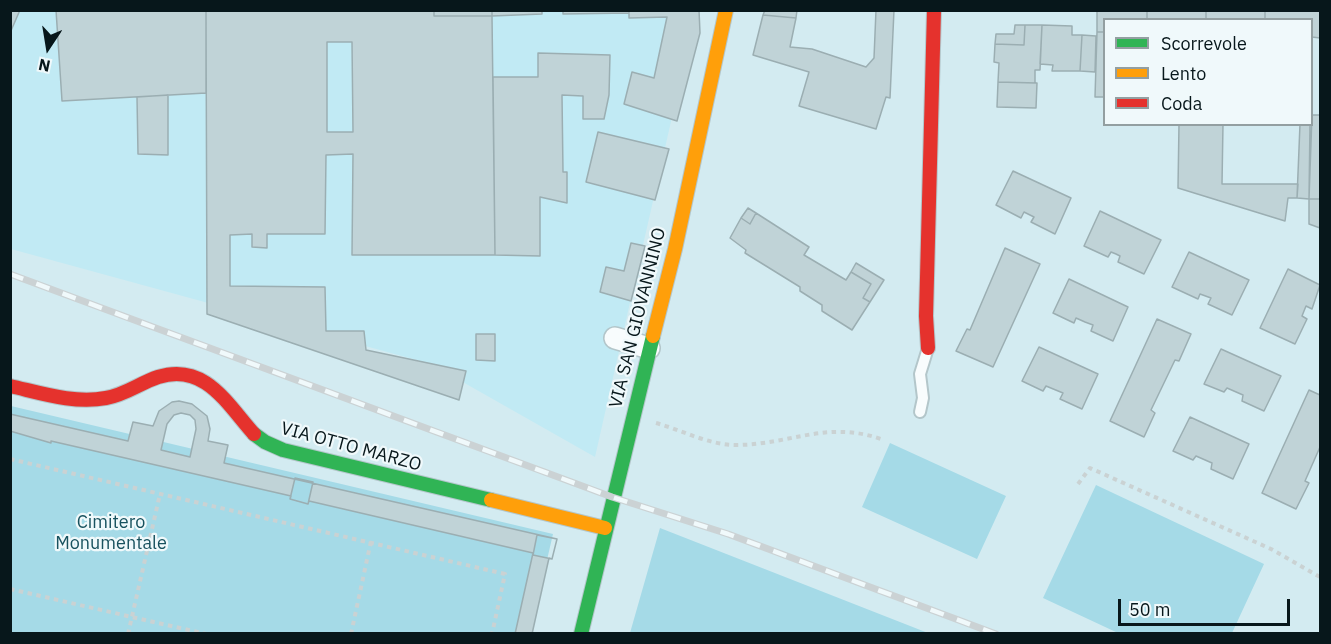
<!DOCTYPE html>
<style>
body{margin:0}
#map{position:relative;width:1331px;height:644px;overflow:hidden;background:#d3ebf1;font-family:"IBM Plex Sans",sans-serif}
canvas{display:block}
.frame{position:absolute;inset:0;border:12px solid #07171b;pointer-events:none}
.legend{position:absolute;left:1103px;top:18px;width:210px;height:108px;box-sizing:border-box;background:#f0f9fb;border:2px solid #939fa1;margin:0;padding:8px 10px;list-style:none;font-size:18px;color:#07171b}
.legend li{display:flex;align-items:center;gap:12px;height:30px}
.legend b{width:30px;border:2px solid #939fa1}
.north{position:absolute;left:18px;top:18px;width:60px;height:60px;-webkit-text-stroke:4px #f0f9fb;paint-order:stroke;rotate:192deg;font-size:16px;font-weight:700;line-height:24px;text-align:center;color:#07171b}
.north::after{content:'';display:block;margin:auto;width:21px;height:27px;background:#07171b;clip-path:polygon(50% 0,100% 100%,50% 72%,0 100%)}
.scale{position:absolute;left:1118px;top:599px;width:172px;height:27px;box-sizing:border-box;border:3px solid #07171b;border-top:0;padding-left:8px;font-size:18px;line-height:21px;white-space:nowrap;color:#07171b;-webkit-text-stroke:4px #f0f9fb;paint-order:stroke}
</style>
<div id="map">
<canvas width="1331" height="644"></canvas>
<div class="frame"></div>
<ul class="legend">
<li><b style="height:8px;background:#30b455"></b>Scorrevole</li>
<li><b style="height:8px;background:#ff9f0a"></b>Lento</li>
<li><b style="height:8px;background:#e5322d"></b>Coda</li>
</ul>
<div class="north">N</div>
<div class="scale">50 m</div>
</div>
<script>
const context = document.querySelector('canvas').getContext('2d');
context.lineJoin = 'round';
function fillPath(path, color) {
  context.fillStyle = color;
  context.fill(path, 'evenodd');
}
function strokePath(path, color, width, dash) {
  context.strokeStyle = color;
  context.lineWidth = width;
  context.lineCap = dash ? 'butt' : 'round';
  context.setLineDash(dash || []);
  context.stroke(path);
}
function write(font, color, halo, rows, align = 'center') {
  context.font = font + ' "IBM Plex Sans",sans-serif';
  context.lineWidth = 4.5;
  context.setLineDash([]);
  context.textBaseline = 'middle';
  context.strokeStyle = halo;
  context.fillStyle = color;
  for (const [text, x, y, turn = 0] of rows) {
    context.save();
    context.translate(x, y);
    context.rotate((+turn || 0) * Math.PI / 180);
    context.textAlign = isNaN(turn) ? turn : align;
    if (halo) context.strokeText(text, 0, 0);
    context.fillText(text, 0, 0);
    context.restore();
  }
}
fillPath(new Path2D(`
 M10,11H696L595,457L431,364L11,249Z`), '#c1eaf4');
fillPath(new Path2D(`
 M11,406L553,534L530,633L11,634Z
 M890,443L1006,496L977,559L862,507Z
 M1096,485L1264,564L1232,633H1118L1043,598Z
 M660,528L928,633H630Z`), '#a5dae7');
const building = new Path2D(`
 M10,10H20L10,33Z
 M56,10H206V93L62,101Z
 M206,10H434V16H492L495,255H352L353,154L326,155L325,234H267V248L252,247V234L230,235V286L325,287L326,331H364L366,350L466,371L459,400L207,314ZM327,42H352L353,132H327Z
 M434,10H492V16H434Z
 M492,10H542V14L492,16Z
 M563,10H629V13L563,14Z
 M629,10H699L700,33L677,121L624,104L632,72L654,78L667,17L629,18Z
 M765,10H797L796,18L763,15Z
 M876,10H894L890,98L886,97L876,129L799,106L809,72L753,55L763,15L796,18L790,47L812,49L866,67L874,58Z
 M1097,10H1147V20H1104V32H1097Z
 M1147,10H1206V20H1147Z
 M1206,10H1265V20H1206Z
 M1265,10H1320V38L1312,37V20H1265Z
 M1015,25H1025L1024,45L995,44L996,34H1014Z
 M1025,25H1042L1040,70H1035V83L998,82L999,63L994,62L995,44L1024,45Z
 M1042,25L1072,26V35H1082L1080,71H1052L1053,65L1040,64Z
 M1097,32H1104V97H1095Z
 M1082,35L1096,36L1095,72L1080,71Z
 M538,53L610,55L609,95L604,119H583V96L562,95L563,172H567V203L540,197V256L495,255L493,77H538Z
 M998,82L1037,83L1036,108L997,107Z
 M168,95V155L138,154L137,97Z
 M1312,115H1320V199H1309Z
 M1179,124H1223L1222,184H1298L1297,198H1288L1285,221L1178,188Z
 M1300,124H1310L1309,199L1297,198Z
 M598,132L669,149L655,200L586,182Z
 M1013,171L1071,198L1055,234L1031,222L1034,217L1024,212L1021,218L996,205Z
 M1309,199H1320V228L1309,224Z
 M748,208L756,213L750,224L741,218Z
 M1100,211L1161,240L1144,274L1118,262L1120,256L1116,254L1111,252L1108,257L1084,246Z
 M756,213L809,247L804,255L846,280L851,272L871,284L863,298L870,302L852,330L822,311V305L800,291V287L745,253L746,250L730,238L741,218L750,224Z
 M631,243L645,246L631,301L600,292L606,267L624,271Z
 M1005,248L1040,264L993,367L956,351L967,329L970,330Z
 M1189,252L1249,280L1232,315L1208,304L1211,298L1200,294L1198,299L1172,287Z
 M856,263L884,280L870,302L863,298L871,284L851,272Z
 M1288,269L1320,285L1312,309L1306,306L1302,316L1307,319L1295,344L1260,328Z
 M1069,279L1128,307L1113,341L1091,331L1093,325L1085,322L1076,318L1074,323L1053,313Z
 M1157,319L1191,334L1179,361L1175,360L1151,410L1155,413L1144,437L1110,421Z
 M476,334H495V361L476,360Z
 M1039,347L1098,374L1082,409L1060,399L1063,393L1046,386L1043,391L1022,381Z
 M1221,349L1281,376L1264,411L1242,401L1243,395L1227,388L1224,392L1204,384Z
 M1309,390L1320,395V447L1305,481L1309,483L1296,509L1262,493Z
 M179,401L192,404L207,416L210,429L208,441L228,445L224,463L557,539L552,559L549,558L532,634H515L533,553L309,501L308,504L290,499L291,496L51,441V443L10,431V414L128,441L133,422L153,426L159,411L172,402ZM181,413L190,415L195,420L196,429L190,457L161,450L167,424L174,415Z
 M1190,417L1249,444L1233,479L1211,469L1212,463L1196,456L1193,460L1173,451Z
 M295,478L313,482L308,504L290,499Z
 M537,535L557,539L552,559L533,555Z`);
fillPath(building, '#c0d3d7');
strokePath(building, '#9baeb2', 1.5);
const lane = new Path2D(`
 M920,412L923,398L920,374L928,348`);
const street = new Path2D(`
 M615,338L649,348`);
const fast = new Path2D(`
 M254,434L265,442L283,450L491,500
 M581,634L653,336`);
const slow = new Path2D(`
 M653,336L675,249L726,10
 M491,500L605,528`);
const jam = new Path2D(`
 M928,348L926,316L934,10
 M10,386C41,393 74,404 106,398C125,395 140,383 158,377C205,362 227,404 254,434`);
strokePath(lane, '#b3c6ca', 14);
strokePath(street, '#b3c6ca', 24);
strokePath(fast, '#b3c6ca', 16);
strokePath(slow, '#b3c6ca', 16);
strokePath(jam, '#b3c6ca', 16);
strokePath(new Path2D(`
 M656,423C682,430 708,445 736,445C789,445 826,420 881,439
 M10,459L505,574L492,634
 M1078,484L1090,468L1271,549L1320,577
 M10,589L206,634
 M128,634L160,494
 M351,634L371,541`), '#cad2d3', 4, [4.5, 4.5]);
strokePath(lane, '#f8fcfd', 10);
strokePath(street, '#f8fcfd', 21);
strokePath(fast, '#30b455', 14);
strokePath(slow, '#ff9f0a', 14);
strokePath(jam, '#e5322d', 14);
const rail = new Path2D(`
 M10,274L612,497L728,534L996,634`);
strokePath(rail, '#cbd2d4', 7);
strokePath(rail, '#f0f9fb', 4.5, [14]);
write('18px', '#07171b', '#f0f9fb', [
 ["VIA SAN GIOVANNINO",638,318,-76],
 ["VIA OTTO MARZO",351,447,15]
]);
write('18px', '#18525f', '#f0f9fb', [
 ["Cimitero",111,523],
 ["Monumentale",111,544]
]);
</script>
